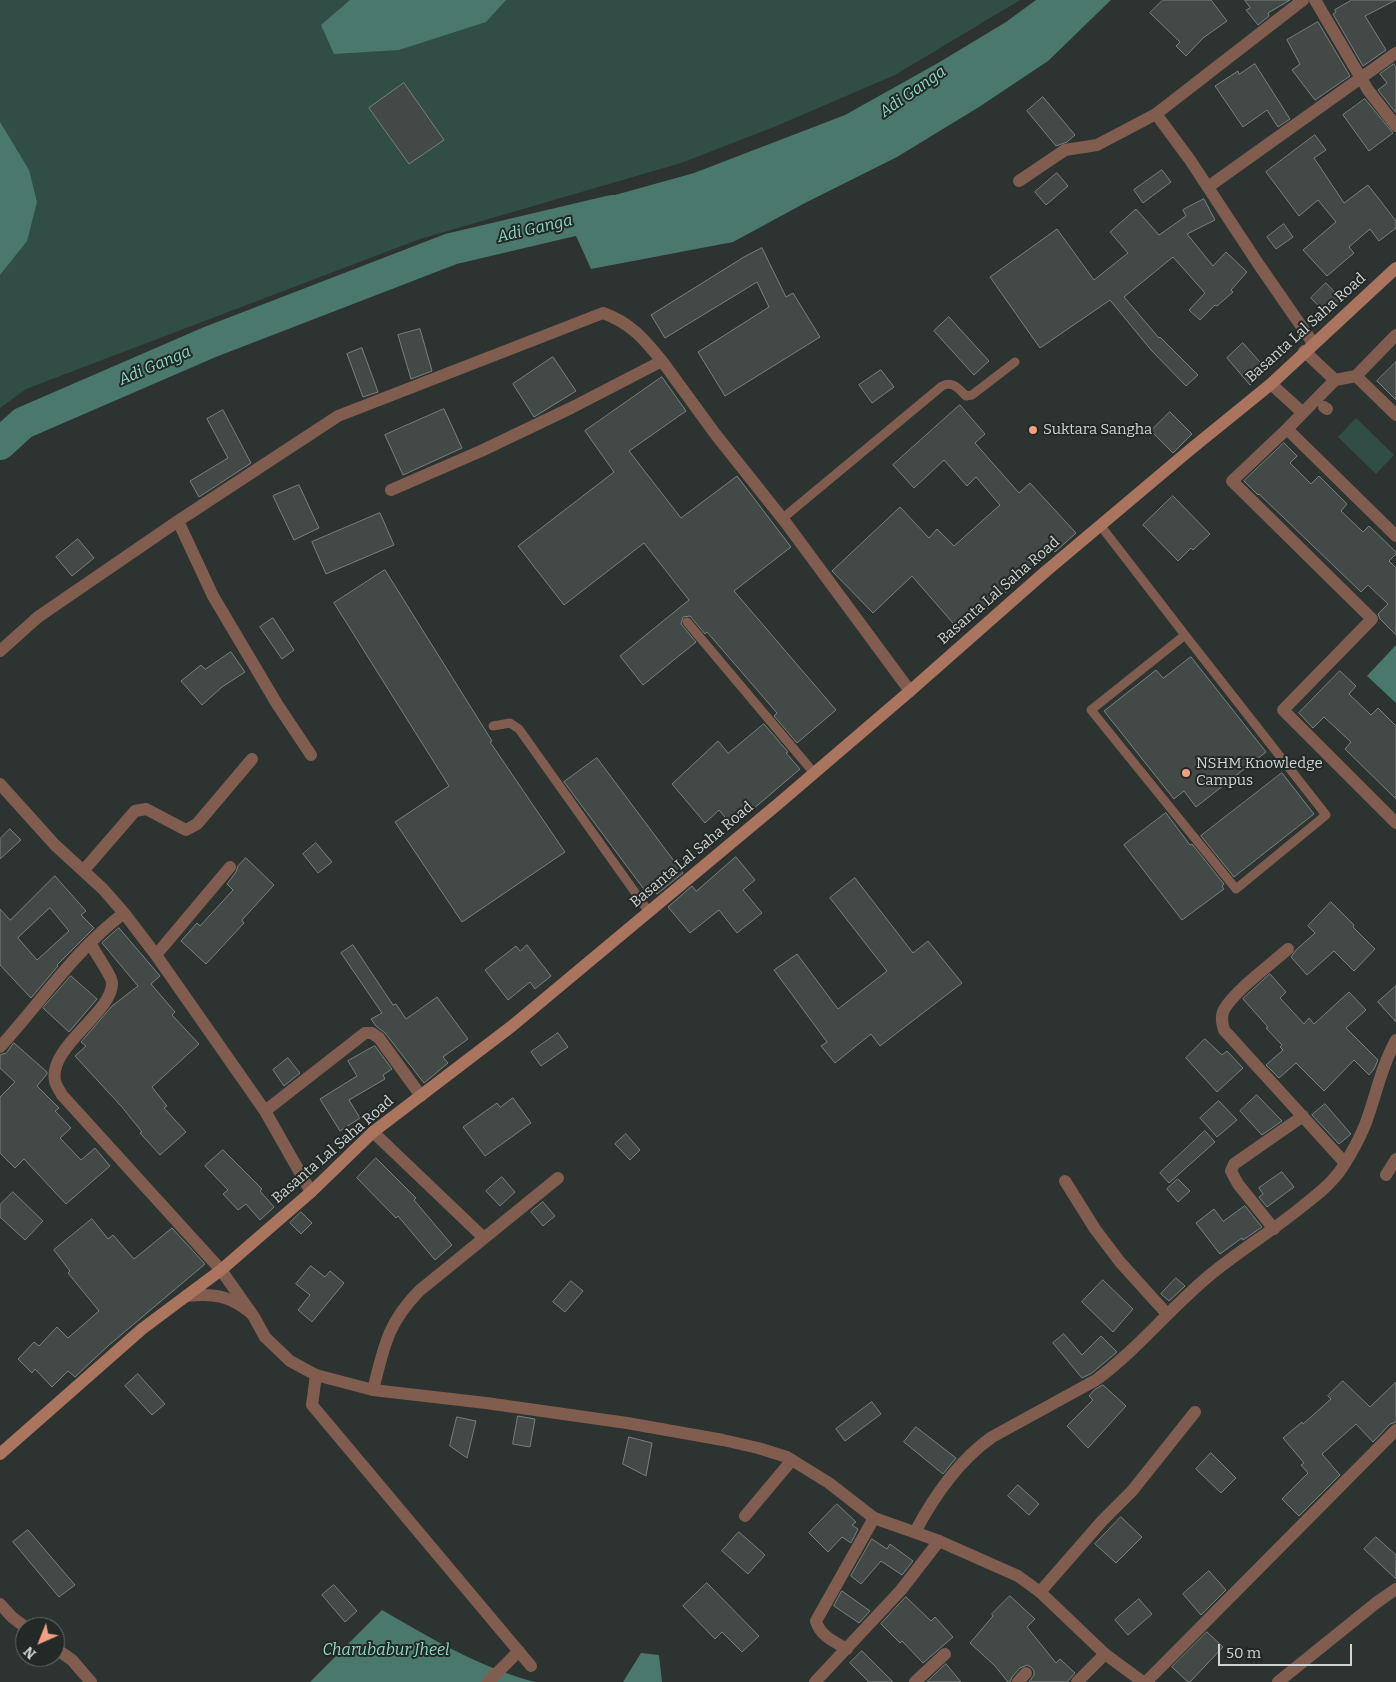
<!DOCTYPE html>
<style>
body{margin:0}
#map{position:relative;width:1396px;height:1682px;overflow:hidden;background:#2c3331;font-family:Bitter,serif}
canvas{display:block}
.north{position:absolute;left:15px;top:1617px;width:50px;height:50px;box-sizing:border-box;background:#232927;border:1px solid #686d6b;border-radius:50%;rotate:224deg;font-size:14px;font-weight:700;line-height:20px;text-align:center;color:#cfd3d2}
.north::after{content:'';display:block;margin:auto;width:18px;height:22px;background:#f2a07f;clip-path:polygon(50% 0,100% 100%,50% 72%,0 100%)}
.scale{position:absolute;left:1218px;top:1644px;width:134px;height:22px;box-sizing:border-box;border:2px solid #cfd3d2;border-top:0;padding-left:6px;font-size:15px;line-height:18px;white-space:nowrap;color:#cfd3d2;-webkit-text-stroke:4px #232927;paint-order:stroke}
</style>
<div id="map">
<canvas width="1396" height="1682"></canvas>
<div class="north">N</div>
<div class="scale">50 m</div>
</div>
<script>
const context = document.querySelector('canvas').getContext('2d');
context.lineJoin = 'round';
function fillPath(path, color) {
  context.fillStyle = color;
  context.fill(path, 'evenodd');
}
function strokePath(path, color, width, dash) {
  context.strokeStyle = color;
  context.lineWidth = width;
  context.lineCap = dash ? 'butt' : 'round';
  context.setLineDash(dash || []);
  context.stroke(path);
}
function write(font, color, halo, rows, align = 'center') {
  context.font = font + ' Bitter,serif';
  context.lineWidth = 4;
  context.setLineDash([]);
  context.textBaseline = 'middle';
  context.strokeStyle = halo;
  context.fillStyle = color;
  for (const [text, x, y, turn = 0] of rows) {
    context.save();
    context.translate(x, y);
    context.rotate((+turn || 0) * Math.PI / 180);
    context.textAlign = isNaN(turn) ? turn : align;
    if (halo) context.strokeText(text, 0, 0);
    context.fillText(text, 0, 0);
    context.restore();
  }
}
fillPath(new Path2D(`
 M0,0H1020L895,75L774,127L681,163L420,239L26,389L0,408Z
 M1356,418L1394,455L1376,474L1338,437Z`), '#314e46');
fillPath(new Path2D(`
 M350,0H506L486,22L399,50L334,54L321,25Z
 M1036,0H1111L1048,61L979,107L897,157L805,203L733,242L591,269L563,207L615,195L694,173L845,115L938,63L1006,22Z
 M0,122L29,170L37,202L27,241L0,275Z
 M1396,645V703L1367,676Z
 M382,1610C430,1638 481,1668 535,1682H310Z
 M641,1653L659,1655L662,1682H623Z`), '#4a786c');
strokePath(new Path2D(`
 M0,444L23,423L210,342L451,249L612,211`), '#4a786c', 32);
const building = new Path2D(`
 M1163,0H1211L1227,21L1203,38L1186,56L1176,46L1180,42L1150,13Z
 M1245,0H1290L1268,13L1269,16L1258,25L1246,10L1250,8Z
 M1352,0H1396L1365,16L1386,50L1363,66L1333,14L1336,12L1335,10Z
 M1318,22L1350,76L1315,100L1292,70L1300,64L1287,40Z
 M1255,64L1290,119L1278,127L1267,110L1243,127L1215,86L1238,71L1239,74Z
 M1394,64L1396,67V113L1378,90L1387,83L1380,74Z
 M404,83L444,140L409,164L369,108Z
 M1043,97L1075,135L1067,142L1056,146L1027,111Z
 M1365,99L1393,133L1369,151L1343,115Z
 M1315,135L1326,150L1314,158L1344,203L1368,185L1396,221V228L1379,241L1370,229L1349,247L1354,253L1327,276L1303,250L1336,222L1318,200L1299,216L1266,172Z
 M1162,170L1171,182L1143,203L1134,190Z
 M1057,173L1068,186L1046,205L1035,192Z
 M1204,199L1215,220L1187,234L1213,266L1226,252L1247,272L1231,290L1233,292L1217,306L1215,305L1200,320L1189,310L1205,293L1173,257L1124,297L1159,338L1160,337L1198,375L1186,386L1151,350L1110,300L1040,348L990,277L1057,229L1094,280L1128,253L1110,232L1136,209L1159,235L1186,216L1183,210Z
 M1284,224L1293,237L1276,249L1267,237Z
 M762,248L786,297L793,293L820,337L725,396L698,352L769,307L757,282L665,338L651,315L744,257Z
 M1326,283L1343,301L1328,316L1311,298Z
 M949,317L989,361L974,375L934,331Z
 M420,329L432,371L411,379L398,335Z
 M1243,343L1267,370L1250,385L1227,358Z
 M362,348L378,392L363,397L347,354Z
 M553,357L576,391L534,417L513,384Z
 M1396,362V400L1377,381Z
 M881,370L894,387L872,403L859,385Z
 M662,377L686,411L629,451L681,518L737,476L791,547L734,591L836,710L797,743L774,716L777,713L707,632L705,634L690,616L683,617L681,624L696,642L643,685L620,656L689,600L644,543L564,605L518,546L614,472L585,431Z
 M960,405L985,434L975,443L1019,493L1030,483L1076,533L1055,552L1053,550L982,613L981,612L959,630L912,576L873,613L832,571L900,507L929,538L937,529L954,546L1000,505L976,477L967,486L944,460L914,488L893,465Z
 M444,409L462,448L403,475L385,435Z
 M223,410L251,463L199,497L190,481L228,458L207,419Z
 M1170,412L1192,434L1173,453L1151,431Z
 M1284,443L1297,456L1290,463L1311,484L1319,476L1347,504L1341,511L1363,532L1369,526L1396,552V554L1389,561L1396,568V635L1380,619L1378,614L1388,604L1368,585L1361,592L1259,494L1258,495L1244,481Z
 M299,485L319,528L294,540L273,496Z
 M1173,496L1210,534L1193,550L1191,548L1178,561L1143,525Z
 M380,513L394,545L326,574L312,542Z
 M78,539L94,558L72,576L56,557Z
 M385,570L492,741L490,742L565,852L462,922L395,822L449,786L334,603Z
 M273,618L294,650L282,659L260,627Z
 M231,652L245,672L222,687L202,705L181,681L201,665L205,669Z
 M1191,657L1266,752L1196,807L1184,791L1174,799L1104,711L1156,670L1163,678Z
 M1340,671L1356,686L1349,694L1371,715L1378,708L1396,726V799L1345,749L1351,742L1324,717L1313,728L1299,713Z
 M764,724L788,752L786,753L800,769L752,810L750,807L730,823L719,810L705,823L672,784L718,741L728,753Z
 M597,758L683,873L657,894L655,891L649,896L564,782Z
 M1282,773L1314,814L1234,877L1201,836Z
 M1166,813L1190,845L1192,844L1224,884L1222,886L1224,889L1182,920L1124,845Z
 M10,829L21,840L0,859V839Z
 M316,843L332,862L318,873L303,854Z
 M736,857L755,880L743,890L762,913L737,933L719,910L690,933L668,907L692,886L696,891Z
 M246,858L274,885L242,920L244,923L206,964L181,941L197,923L200,926L233,890L227,884L236,872L238,866Z
 M55,876L86,911L81,915L94,928L57,965L58,966L31,998L0,965V909L10,920ZM50,908L69,931L37,960L18,938Z
 M855,878L913,953L928,941L962,983L880,1046L871,1034L835,1063L821,1046L827,1042L774,970L797,954L838,1009L887,971L830,898Z
 M1331,902L1354,925L1353,927L1375,949L1354,971L1334,951L1307,975L1291,957L1296,950L1315,933L1308,926Z
 M119,928L160,976L151,984L175,1012L172,1015L199,1044L152,1087L167,1106L164,1108L186,1132L160,1155L140,1133L142,1132L122,1107L75,1056L86,1046L81,1042L112,1006L138,986L102,943Z
 M353,945L393,1005L396,1004L406,1019L437,997L468,1039L443,1057L448,1063L424,1083L385,1033L376,1026L371,1019L382,1013L341,953Z
 M527,945L551,976L535,989L530,982L508,1000L485,970L516,946L520,951Z
 M1270,974L1286,992L1280,998L1304,1024L1309,1018L1314,1024L1349,992L1366,1010L1346,1028L1378,1060L1374,1069L1369,1075L1354,1060L1324,1091L1296,1063L1279,1078L1266,1065L1283,1050L1280,1047L1282,1045L1266,1028L1268,1027L1243,999Z
 M71,976L97,999L69,1032L43,1008Z
 M1396,986V1022L1378,1002Z
 M558,1033L568,1047L541,1066L531,1052Z
 M1205,1039L1222,1055L1227,1051L1243,1068L1217,1092L1186,1058Z
 M14,1043L47,1072V1074L37,1086L59,1108L55,1111L71,1128L60,1138L81,1160L95,1148L110,1166L66,1204L24,1159L15,1168L0,1153V1097L15,1082L0,1068V1055L6,1053Z
 M375,1046L392,1069L383,1075L385,1079L349,1100L360,1118L340,1131L320,1099L357,1076L348,1061Z
 M288,1058L300,1073L284,1086L273,1070Z
 M1257,1095L1282,1121L1262,1135L1240,1111Z
 M513,1098L531,1123L485,1156L463,1127L497,1103L500,1107Z
 M1219,1101L1237,1120L1217,1137L1200,1118Z
 M1325,1104L1351,1134L1339,1144L1312,1115Z
 M1205,1131L1215,1142L1169,1183L1160,1173Z
 M626,1134L640,1150L630,1160L615,1144Z
 M223,1150L262,1189L260,1191L274,1207L260,1220L246,1204L238,1210L223,1194L228,1190L205,1166Z
 M376,1158L416,1198L414,1200L452,1245L435,1260L398,1216L396,1218L357,1178Z
 M1282,1172L1294,1187L1267,1207L1259,1197L1263,1194L1259,1188Z
 M502,1177L515,1192L500,1206L486,1191Z
 M1178,1179L1190,1191L1178,1202L1167,1189Z
 M13,1192L43,1221L25,1240L0,1217V1205Z
 M543,1202L555,1216L543,1226L531,1212Z
 M1245,1206L1262,1227L1243,1240L1242,1238L1220,1254L1196,1223L1214,1209L1223,1221Z
 M301,1212L312,1223L301,1234L290,1223Z
 M92,1219L108,1239L113,1235L134,1259L172,1228L205,1264L109,1345L75,1377L68,1371L52,1387L35,1369L32,1373L18,1359L34,1342L39,1346L57,1327L68,1338L99,1311L68,1273L70,1271L54,1250Z
 M311,1266L325,1277L330,1271L344,1283L312,1322L298,1310L310,1295L296,1284Z
 M1176,1278L1185,1286L1169,1301L1161,1294Z
 M1103,1280L1133,1309L1113,1332L1082,1302Z
 M571,1281L583,1291L565,1312L553,1302Z
 M1064,1334L1082,1355L1101,1336L1117,1352L1092,1373L1082,1378L1053,1343Z
 M138,1374L165,1404L152,1415L125,1386Z
 M1343,1381L1370,1407L1396,1382V1422L1390,1424L1373,1442L1356,1424L1322,1454L1340,1475L1299,1516L1282,1499L1308,1473L1301,1465L1304,1463L1283,1438L1302,1422L1303,1424L1331,1399L1328,1396Z
 M1103,1385L1126,1406L1088,1448L1067,1426L1093,1400L1089,1396L1094,1390Z
 M872,1402L881,1414L845,1441L836,1429Z
 M518,1416L535,1419L530,1447L513,1444Z
 M457,1417L476,1421L467,1458L450,1446Z
 M916,1427L956,1458L943,1474L904,1442Z
 M629,1437L652,1443L646,1476L623,1464Z
 M1211,1453L1236,1478L1221,1493L1196,1469Z
 M1018,1485L1039,1504L1029,1515L1008,1496Z
 M837,1504L856,1522L852,1525L858,1529L851,1543L842,1537L828,1552L809,1533Z
 M1121,1517L1142,1537L1116,1563L1095,1544Z
 M28,1530L75,1585L59,1597L13,1542Z
 M739,1532L765,1555L748,1574L722,1551Z
 M1376,1537L1396,1555V1579L1364,1549Z
 M872,1539L887,1549L890,1544L913,1561L902,1575L881,1561L861,1584L851,1576Z
 M1209,1571L1226,1590L1201,1615L1183,1594Z
 M707,1583L759,1636L742,1652L722,1632L715,1639L683,1606Z
 M334,1585L357,1611L345,1622L322,1595Z
 M842,1591L870,1611L859,1623L834,1606Z
 M1010,1596L1035,1619L1027,1627L1056,1663L1060,1659L1075,1673L1067,1682H1029L1034,1675V1671L1031,1667L1027,1665L1020,1668L1012,1677L1010,1682H1008L995,1666L970,1643L993,1616L992,1614Z
 M906,1597L931,1621L935,1617L953,1637L923,1663L902,1641L900,1643L881,1624Z
 M1139,1599L1152,1614L1128,1635L1115,1620Z
 M1207,1632L1223,1647L1190,1682H1188L1172,1667Z
 M862,1651L893,1682H869L850,1663Z
 M946,1664L961,1682H927Z`);
fillPath(building, '#424947');
strokePath(building, '#79807e', 1);
strokePath(new Path2D(`
 M783,518L942,386C953,381 958,388 966,396L972,395L1015,362
 M1100,525L1185,635L1091,710L1236,889L1326,815L1185,635
 M687,622L814,773
 M493,726L510,723L519,729L649,912`), '#805d4f', 9);
strokePath(new Path2D(`
 M1324,407L1327,409`), '#805d4f', 12);
strokePath(new Path2D(`
 M1315,0L1368,90L1396,126
 M1156,114L1303,0
 M1019,181L1065,150L1097,145L1156,114L1190,160L1259,265L1313,343
 M1208,187L1396,53
 M1304,351L1335,380L1356,376L1396,335
 M1356,376L1396,415
 M1335,380L1287,429L1232,481L1372,619L1283,710L1396,823
 M1271,384L1303,413
 M1287,429L1396,536
 M391,490L481,451L571,408L662,361L716,435L786,523L910,691
 M178,521L213,596L277,704L311,755
 M0,651L38,617L178,521L338,416L603,313C631,323 644,339 662,361
 M0,784L55,845L103,889L124,913L156,955L265,1111L311,1192
 M84,870L135,811L146,809L186,830L197,824L252,759
 M90,943C94,951 112,976 112,983C113,1012 48,1047 55,1081C56,1086 60,1091 62,1095L221,1270
 M1288,949C1271,964 1237,989 1225,1008C1220,1015 1222,1023 1224,1030L1345,1163
 M156,955L230,867
 M0,1047C41,1002 75,950 124,913
 M265,1111L365,1033H372L379,1038L421,1096
 M373,1132L484,1238
 M1386,1175L1396,1159
 M1065,1181L1095,1229L1120,1262L1167,1314
 M1274,1229L1238,1184L1231,1171L1234,1164L1303,1116
 M186,1296C213,1293 229,1295 251,1313
 M316,1375L312,1405L531,1666
 M373,1390C384,1347 387,1324 419,1291L558,1178
 M745,1516L792,1460
 M1040,1592L1102,1521L1132,1491L1195,1412
 M0,1604L12,1617L25,1627
 M55,1648L72,1660L91,1682
 M847,1649C835,1642 820,1636 816,1621L874,1518
 M488,1682L519,1651
 M815,1682L901,1590L939,1541
 M915,1682L945,1654
 M1018,1682L1026,1673
 M1077,1682L1105,1654
 M1146,1682L1396,1430
 M1278,1682L1376,1603L1396,1589`), '#805d4f', 12);
strokePath(new Path2D(`
 M221,1270L254,1317L265,1337L290,1361L316,1375L373,1390L486,1403L627,1423L723,1440L758,1448L787,1457L829,1483L874,1518L939,1541L1018,1576L1040,1592L1105,1654L1143,1682
 M915,1532C934,1496 958,1461 992,1437L1096,1380C1138,1349 1170,1308 1210,1275C1240,1250 1274,1230 1304,1205C1318,1194 1332,1183 1342,1168C1351,1154 1359,1140 1365,1125C1376,1096 1381,1067 1396,1040`), '#805d4f', 12);
strokePath(new Path2D(`
 M0,1454L142,1329L221,1270L311,1192L373,1132L512,1026L778,804L910,691L1045,572L1191,449L1271,384L1396,268`), '#ab745e', 12);
for (const [x, y, r, color] of [
 [1033,430,5,"#f2a07f"],
 [1186,773,5,"#f2a07f"]
]) {
  const dot = new Path2D();
  dot.arc(x, y, r, 0, 2 * Math.PI);
  context.fillStyle = color;
  context.fill(dot);
  strokePath(dot, '#232927', 2);
}
write('15px', '#cfd3d2', '#232927', [
 ["Basanta Lal Saha Road",1306,328,-42],
 ["Basanta Lal Saha Road",999,591,-41],
 ["Basanta Lal Saha Road",692,855,-40],
 ["Basanta Lal Saha Road",333,1150,-41]
]);
write('15px', '#cfd3d2', '#232927', [
 ["Suktara Sangha",1043,430],
 ["NSHM Knowledge",1196,764],
 ["Campus",1196,781]
], 'left');
write('italic 16px', '#8adac6', '#232927', [
 ["Adi Ganga",913,92,-35],
 ["Adi Ganga",535,229,-13],
 ["Adi Ganga",155,366,-23],
 ["Charubabur Jheel",386,1651]
]);
</script>
